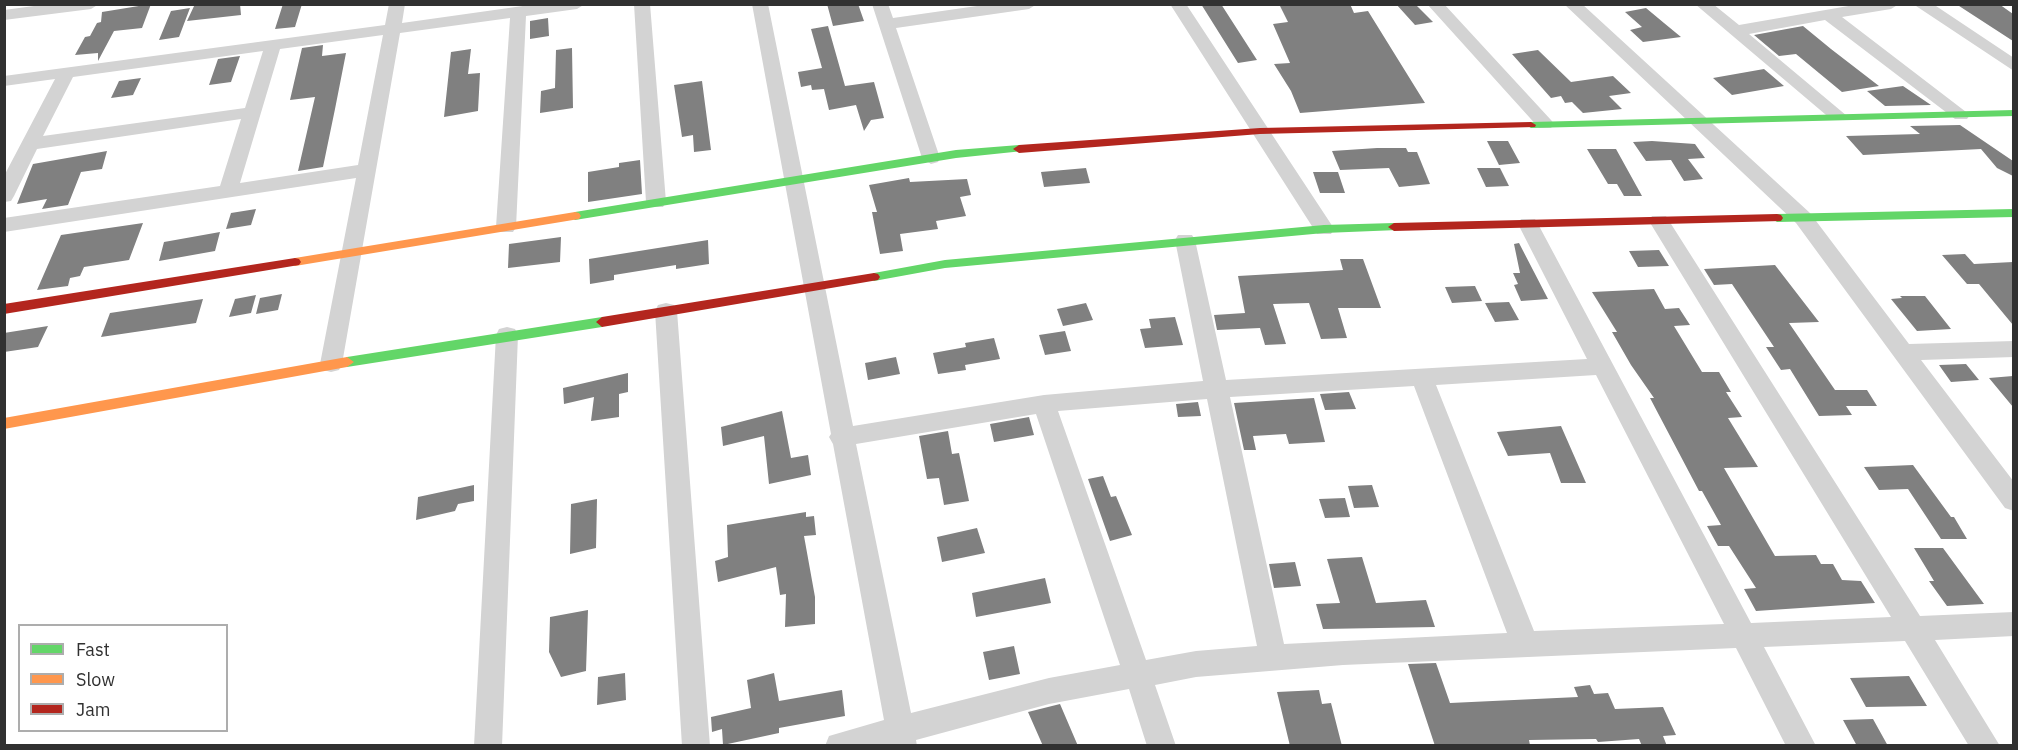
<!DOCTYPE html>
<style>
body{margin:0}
#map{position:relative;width:2018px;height:750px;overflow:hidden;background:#fff;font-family:"IBM Plex Sans",sans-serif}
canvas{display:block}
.frame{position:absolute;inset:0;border:6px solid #313131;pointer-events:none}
.legend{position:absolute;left:18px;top:624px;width:210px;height:108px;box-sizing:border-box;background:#fff;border:2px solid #adadad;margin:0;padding:8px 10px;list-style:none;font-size:18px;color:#313131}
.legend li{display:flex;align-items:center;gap:12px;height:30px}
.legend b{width:30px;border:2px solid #adadad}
</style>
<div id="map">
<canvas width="2018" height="750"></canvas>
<div class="frame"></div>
<ul class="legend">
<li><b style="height:8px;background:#63d668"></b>Fast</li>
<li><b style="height:8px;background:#ff974d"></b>Slow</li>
<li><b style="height:8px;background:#b3261e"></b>Jam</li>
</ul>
</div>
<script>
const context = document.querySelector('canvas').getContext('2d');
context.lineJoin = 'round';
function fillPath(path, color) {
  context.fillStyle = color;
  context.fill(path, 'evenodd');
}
fillPath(new Path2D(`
 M151,4L142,28L114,31L98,61V53L75,55L85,37L90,36L97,23L101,22L102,12Z
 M195,4H240L241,15L187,21Z
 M283,4H302L295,27L275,29Z
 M827,4H858L864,21L833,26Z
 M1201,4H1221L1257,60L1238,63Z
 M1279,4H1350L1354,13L1368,11L1425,103L1300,113L1291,91L1274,64L1290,63L1273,24L1288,22Z
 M1396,4H1415L1433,22L1415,25Z
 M1956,4H1999L2013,14V41Z
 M190,8L179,37L159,40L171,11Z
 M1646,8L1664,23L1681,37L1643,42L1630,30L1642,27L1625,12Z
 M548,18L549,36L530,39V21Z
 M828,26L845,86L874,82L884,118L871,120L864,131L856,105L829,110L824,89L812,90L811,85L801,87L798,72L822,68L811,29Z
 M1803,26L1831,49L1879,86L1842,92L1796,54L1779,56L1754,35Z
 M323,45L322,56L346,53L335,109L323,167L298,171L315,97L290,100L302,48Z
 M572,48L573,108L540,113L541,91L555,88L556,50Z
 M471,49L468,74L480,73L478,111L444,117L451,52Z
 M1538,50L1571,82L1613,76L1631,93L1609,96L1622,109L1583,113L1572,102L1565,103L1561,96L1551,98L1512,54Z
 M240,56L231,82L209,85L218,59Z
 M1764,69L1784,86L1732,95L1713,78Z
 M141,78L133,95L111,98L119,81Z
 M702,81L711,150L694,152L693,135L682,137L674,85Z
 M1903,86L1931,105L1885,106L1867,91Z
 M1960,125L2013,161V176L1997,168L1981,149L1863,155L1846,136L1920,134L1910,126Z
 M1487,141H1508L1520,163L1499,165Z
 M1652,141L1695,144L1705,158L1688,159L1703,179L1684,181L1671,160L1646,161L1633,142Z
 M1377,148H1406L1408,152H1417L1430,184L1399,187L1389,168L1340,170L1332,151Z
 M1587,149H1616L1642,196H1624L1617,184H1608Z
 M107,151L102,169L81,172L68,205L42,209L47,199L17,204L33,164Z
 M640,160L642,194L588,202V172L619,167V163Z
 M1086,168L1090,183L1044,187L1041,172Z
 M1477,168H1500L1509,186L1486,187Z
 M1313,172H1338L1345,193H1320Z
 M909,178L910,182L967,179L971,195L960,197L966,216L936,221L938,229L900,234L903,251L880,254L872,212H877L869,185Z
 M256,209L251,225L226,229L231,213Z
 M143,223L129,260L84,267L80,276L70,278L68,286L37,290L61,235Z
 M220,232L215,251L159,261L164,242Z
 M561,237L560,262L508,268L509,244Z
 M708,240L709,264L676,269V265L614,275V280L590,284L589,259Z
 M1519,243L1548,299L1521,301L1514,285L1518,284L1513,273H1520L1514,244Z
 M1659,250L1669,266L1638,267L1629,251Z
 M1965,254L1974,264L2013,262V325L1979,284H1967L1942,255Z
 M1340,259H1363L1381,308H1338L1347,338L1321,339L1309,303L1273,304L1286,344L1265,345L1260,328L1217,330L1214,315L1245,313L1238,276L1343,270Z
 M1775,265L1819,322L1789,323L1835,390H1867L1877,406H1846L1852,415L1819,416L1790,369L1781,370L1766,347H1774L1732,284L1714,285L1704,269Z
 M1475,286L1482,301L1452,303L1445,287Z
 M1654,289L1665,309L1679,308L1690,325L1674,326L1702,372H1719L1731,392H1726L1742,417L1728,418L1758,467L1724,468L1775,556L1816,555L1821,564H1833L1842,580L1861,581L1875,603L1756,611L1744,589L1756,588L1729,546H1718L1707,526L1721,525L1702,491H1699L1650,398H1654L1631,365L1612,332H1617L1592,292Z
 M282,294L278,310L256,314L260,298Z
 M256,295L251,313L229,317L235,299Z
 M1900,296H1925L1951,329L1917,331L1891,299L1902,298Z
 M203,299L196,323L101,337L110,313Z
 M1509,302L1519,320L1495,322L1485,303Z
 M1086,303L1093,320L1063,326L1057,309Z
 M1175,317L1183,345L1145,348L1140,329L1151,328L1149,319Z
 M48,326L38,347L4,352V333Z
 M1065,331L1071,351L1045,355L1039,335Z
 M994,338L1000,359L965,365L966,370L938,374L933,353L966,347L965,343Z
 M896,357L900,374L868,380L865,363Z
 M1966,364L1979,380L1951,382L1939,365Z
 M628,373V392L619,394V417L591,421L594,397L564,404L563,388Z
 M2013,376V407L1989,378Z
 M1349,392L1356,409L1325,410L1320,394Z
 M1314,398L1325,442L1289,444L1286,434L1253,436L1256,450H1244L1234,403Z
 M1198,402L1201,416L1178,417L1176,404Z
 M782,411L791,458L808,455L811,475L769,484L764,436L723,446L721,427Z
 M1029,417L1034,435L994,442L990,424Z
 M1561,426L1586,483H1561L1550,453L1508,456L1497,432Z
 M948,431L952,454L959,453L969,501L944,505L939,478L927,479L919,436Z
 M1913,465L1951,517H1954L1967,539H1941L1908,489L1879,490L1864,467Z
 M1103,476L1111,497L1116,496L1132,535L1110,541L1088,479Z
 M474,485V501L458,504L455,511L416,520L418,497Z
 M1372,485L1379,507L1354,508L1348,486Z
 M1345,498L1350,517L1325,518L1319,499Z
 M597,499L596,548L570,554L571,504Z
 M806,512V517L814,516L816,535L804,536L815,597V624L785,627L786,594L780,595L776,567L718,582L715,561L728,557L727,525Z
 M977,528L985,553L942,562L937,537Z
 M1914,548H1943L1984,604L1947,606L1929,581H1934Z
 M1362,557L1376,603L1426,600L1435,627L1323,629L1316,604L1340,603L1327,559Z
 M1295,562L1301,586L1274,588L1269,564Z
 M1045,578L1051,603L976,617L972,593Z
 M588,610L586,671L561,677L549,652L550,617Z
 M1014,646L1020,674L989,680L983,652Z
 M1436,663L1450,703L1578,697L1574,687L1590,685L1594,694L1608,693L1615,709L1663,707L1676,735L1663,736L1667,746H1642L1639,739L1598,742L1596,739L1529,740L1530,745L1435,746L1408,664Z
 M625,673L626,700L597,705L598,677Z
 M774,673L779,701L842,690L845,716L779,728V733L723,745L722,729L712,732L711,717L751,708L747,680Z
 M1909,676L1927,706L1866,707L1850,678Z
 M1319,690L1322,704L1331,703L1342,746H1290L1277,692Z
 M1060,704L1078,746H1043L1028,712Z
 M1873,719L1888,746H1857L1843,720Z`), '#808080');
fillPath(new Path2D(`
 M49,4H99L91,9L4,20V10Z
 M389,4H405L402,23L537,4H585L577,9L526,16L516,227L513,232H499L496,227L510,18L400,33L342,364L339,370L331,372L323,370L320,364L356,178L4,232V218L220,186L241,119L37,149L14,196L11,201L4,202V176L55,79L4,86V76L385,25ZM383,35L358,165L240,183L280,49ZM263,51L245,108L43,136L73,77Z
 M634,4H650L666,202L663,207H649L646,202Z
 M752,4H768L853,426L1044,395L1203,381L1175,240L1178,235H1192L1195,240L1226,380L1587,359L1518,224L1521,219H1535L1538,224L1751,623L1891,617L1649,221L1652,216H1666L1920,616L2014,612V636L1935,640L2000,746H1969L1905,641L1764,647L1816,746H1786L1736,648L1343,665L1196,677L1155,685L1176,746H1147L1129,689L1049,704L916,740L917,746H825L829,736L884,720L833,444L829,437L831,434ZM1596,375L1724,624L1534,631L1436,385ZM1414,386L1507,633L1284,644L1230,397ZM1207,399L1257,646L1196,651L1146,660L1058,411ZM1036,414L1120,665L1049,678L911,713L856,444Z
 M872,4H888L893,18L991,4H1037L1029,9L896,28L940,158L938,162L931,164L922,158Z
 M1170,4H1186L1331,224L1334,229L1331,234H1317Z
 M1427,4H1444L1551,120L1554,124L1551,128H1539Z
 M1564,4H1582L1810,213L1909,344L2014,341V357L1921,360L2014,482V511L2005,508L1796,223Z
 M1695,4H1713L1739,25L1860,4H1899L1891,9L1842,17L1970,115L1967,119H1955L1825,20L1749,34L1847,116L1844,120H1832Z
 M1913,4H1933L2014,58V71Z
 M666,303L674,305L677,311L710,746H682L655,311L658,305Z
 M507,327L515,329L518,335L502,746H474L496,335L499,329Z`), '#d3d3d3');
fillPath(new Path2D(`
 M2014,110V116L1531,128L1526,125L1531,122Z
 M1019,145L1025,149L1023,151L956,158L575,220L569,216L575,212L956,150Z
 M2014,209V217L1777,222L1771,218L1777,214Z
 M1394,223L1400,227L1398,230L1324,233L945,268L874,281L868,277L874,273L945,260L1324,225Z
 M602,317L608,322L602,327L347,367L340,362L347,357Z`), '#63d668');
fillPath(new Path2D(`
 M575,212L579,213L581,216L579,219L295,266L289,262L295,258Z
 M347,357L354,362L347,367L4,429V418Z`), '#ff974d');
fillPath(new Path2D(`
 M1531,122L1536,125L1535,127L1260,134L1019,153L1013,149L1019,145L1260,128Z
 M1777,214L1781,215L1783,218L1781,221L1394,231L1388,227L1394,223Z
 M295,258L299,259L301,262L299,265L4,314V304Z
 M874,273L878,274L880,277L878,280L602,327L596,322L602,317Z`), '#b3261e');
</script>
